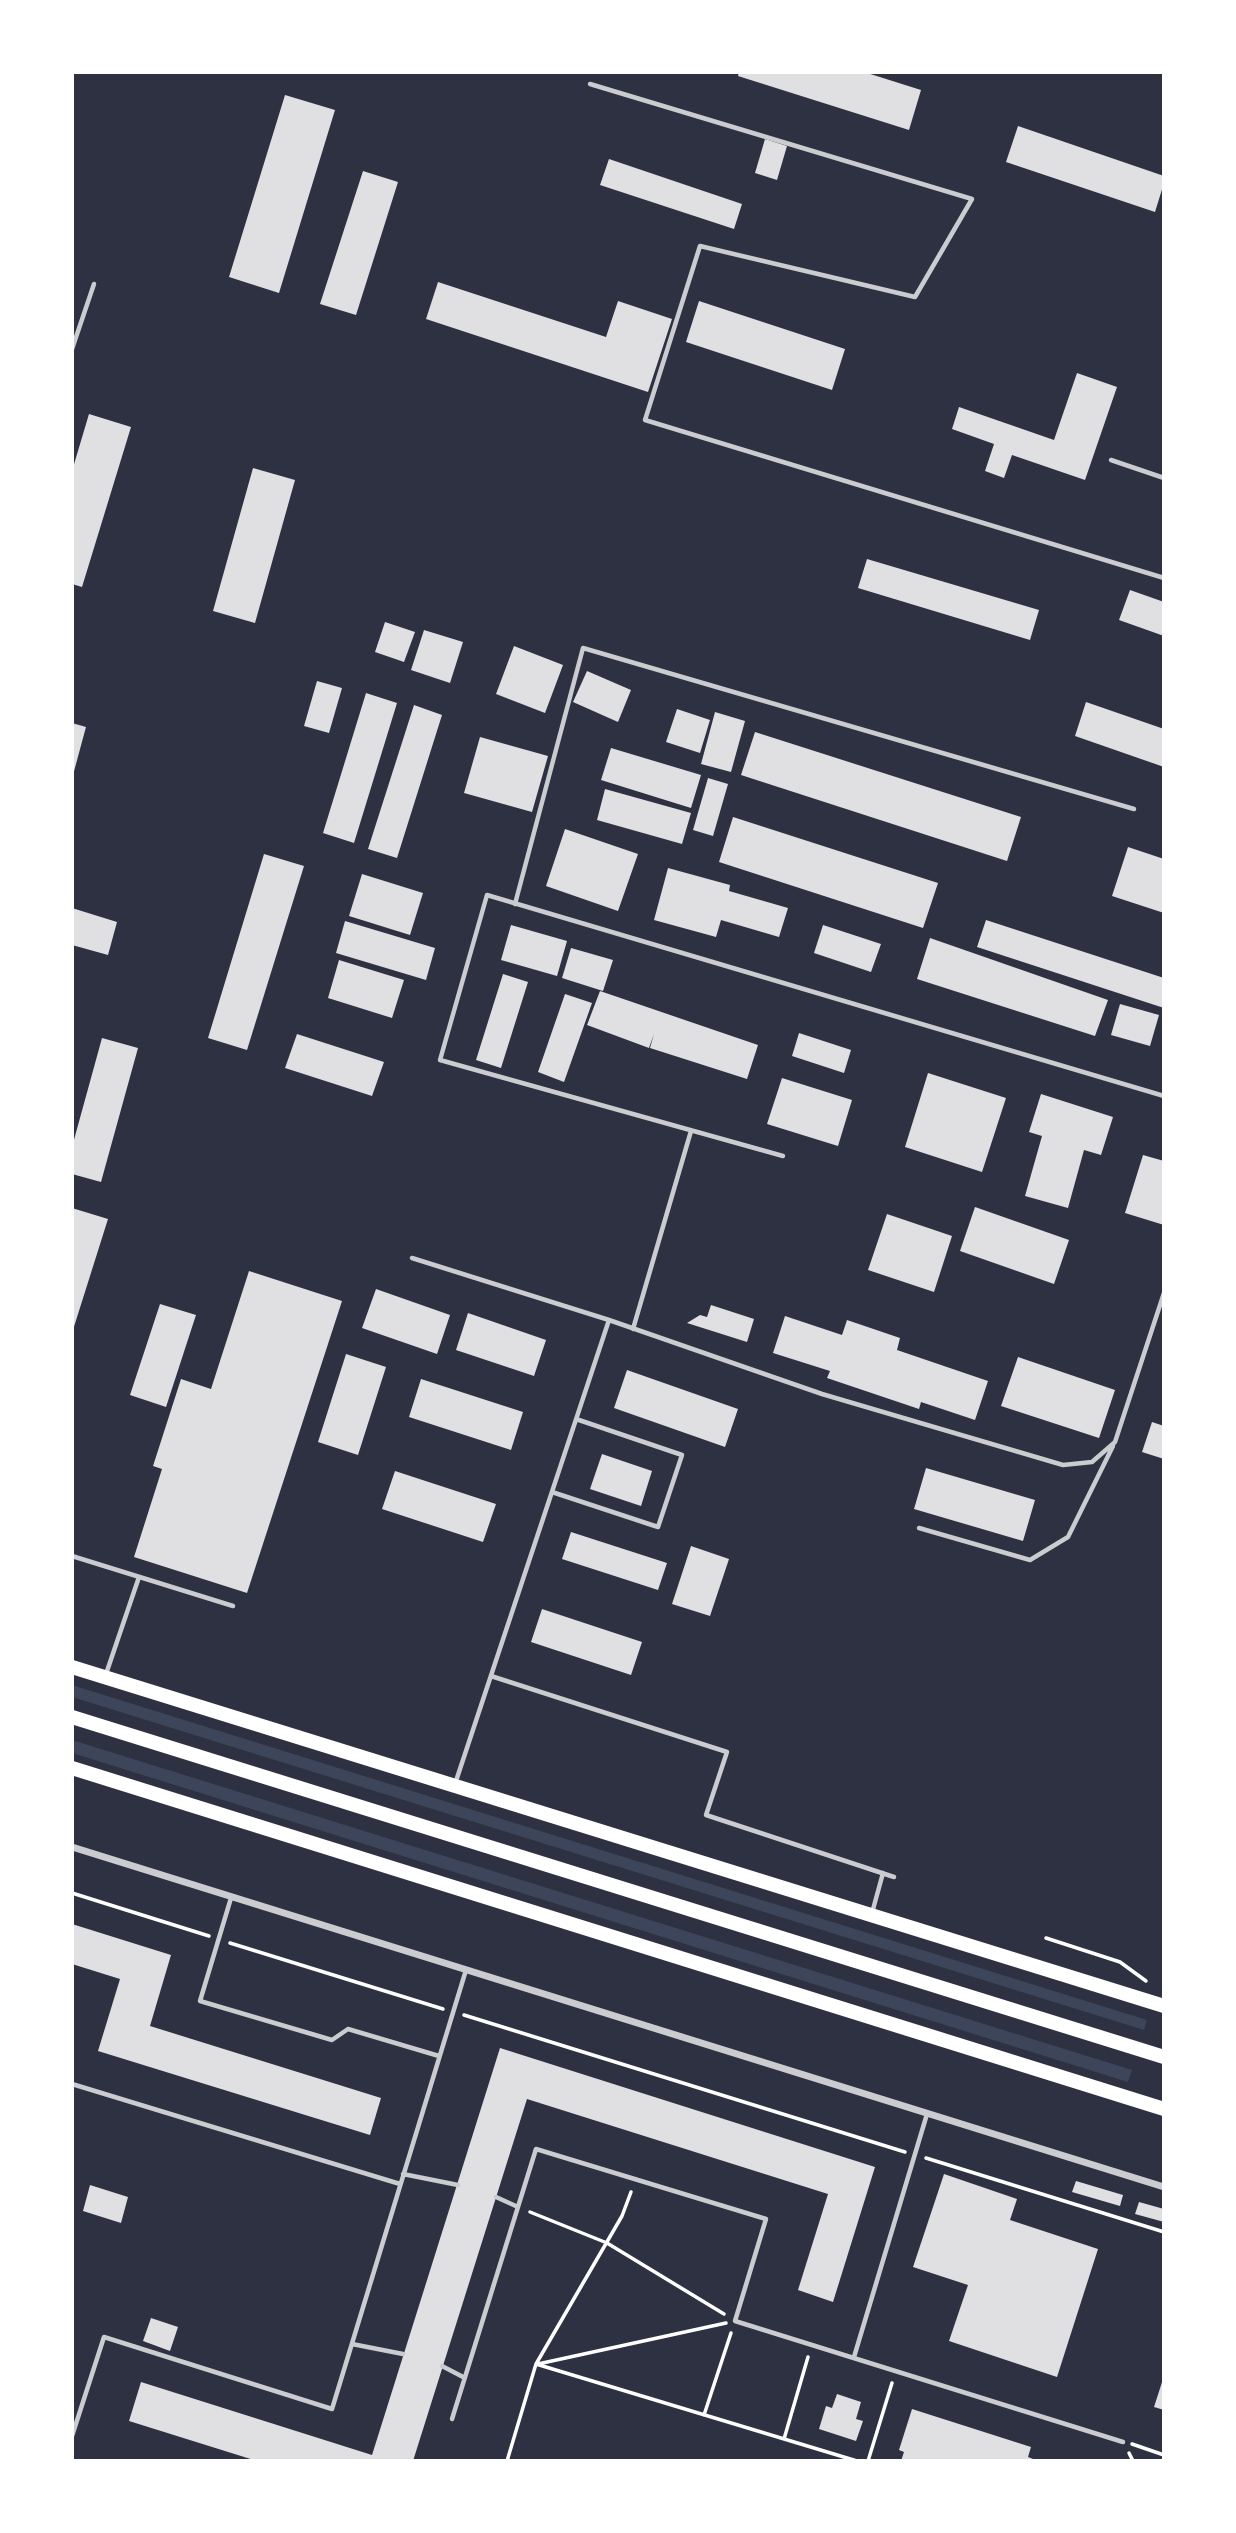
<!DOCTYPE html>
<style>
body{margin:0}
#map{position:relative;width:1236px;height:2533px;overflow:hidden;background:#2d3142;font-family:"Fira Sans Condensed",sans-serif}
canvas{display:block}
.frame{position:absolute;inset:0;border:74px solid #fff;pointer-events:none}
</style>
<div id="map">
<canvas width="1236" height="2533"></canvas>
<div class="frame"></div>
</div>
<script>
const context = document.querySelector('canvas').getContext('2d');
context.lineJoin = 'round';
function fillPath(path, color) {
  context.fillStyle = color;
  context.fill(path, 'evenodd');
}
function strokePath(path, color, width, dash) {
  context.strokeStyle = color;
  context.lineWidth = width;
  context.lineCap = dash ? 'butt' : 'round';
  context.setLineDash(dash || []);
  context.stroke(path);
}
fillPath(new Path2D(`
 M72,1685L1147,2020L1144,2030L72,1697Z
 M72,1740L1132,2070L1128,2082L72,1753Z`), '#3c4559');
fillPath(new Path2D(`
 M739,72H864L921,90L909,130L738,76Z
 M285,95L335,110L279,293L229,277Z
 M1018,126L1164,176V183L1155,212L1006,162Z
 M765,139L787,146L777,180L755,173Z
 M609,159L742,204L734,229L600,185Z
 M363,171L398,182L356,315L320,304Z
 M438,282L606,337L618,301L672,319L648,392L426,319Z
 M699,301L845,349L832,390L686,342Z
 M1077,373L1117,387L1085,480L1012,455L1004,478L985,471L994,444L952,429L959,407L1054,440Z
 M89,414L131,427L82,587L72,584V471Z
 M253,468L295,480L255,623L213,611Z
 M867,559L1039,610L1030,640L858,588Z
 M1130,590L1164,602V636L1119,620Z
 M385,622L415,632L404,662L375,652Z
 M424,630L463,642L450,683L411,670Z
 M514,646L563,665L545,713L496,694Z
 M587,671L631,690L618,722L573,702Z
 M317,681L342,688L329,733L304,726Z
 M366,693L397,703L354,843L323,833Z
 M1086,702L1164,729V767L1075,736Z
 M414,705L442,715L397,858L368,849Z
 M677,709L710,720L700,753L666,742Z
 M715,712L745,721L731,772L701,764Z
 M72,723L86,727L73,775L72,774Z
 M755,732L1021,817L1007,861L741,775Z
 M480,737L548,756L532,812L464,793Z
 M611,748L701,775L691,808L601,780Z
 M708,778L728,784L713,836L693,830Z
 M605,789L691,813L682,844L597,820Z
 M733,817L938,883L923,928L719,862Z
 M565,829L638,854L618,911L546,886Z
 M1128,847L1164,859V913L1112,896Z
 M264,854L304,866L247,1050L208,1038Z
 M668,868L730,885L729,891L788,908L779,937L721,920L716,937L654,920Z
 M362,874L423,893L410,935L349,916Z
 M72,908L117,922L108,955L72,945Z
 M986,920L1164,978V1008L977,947Z
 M345,921L435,948L426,980L336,953Z
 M511,925L567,941L557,976L501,960Z
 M823,925L881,944L871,972L814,953Z
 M930,938L1108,1000L1095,1036L917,979Z
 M571,948L613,960L603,991L562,978Z
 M339,960L404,980L392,1018L328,998Z
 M503,974L528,982L501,1068L476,1060Z
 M600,991L758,1045L747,1079L650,1048L654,1034L649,1048L587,1025Z
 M565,994L592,1003L564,1082L538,1072Z
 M1120,1004L1159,1015L1150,1046L1111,1035Z
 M799,1033L851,1050L844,1073L792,1056Z
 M297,1034L384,1062L372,1096L285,1068Z
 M102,1038L138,1048L101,1182L72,1174V1147Z
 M928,1073L1006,1098L982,1172L905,1147Z
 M782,1078L852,1100L838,1146L767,1124Z
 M1041,1094L1113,1117L1101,1155L1084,1150L1068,1208L1025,1196L1042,1136L1029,1132Z
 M1143,1155L1164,1161V1225L1125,1213Z
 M975,1207L1069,1240L1054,1284L960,1251Z
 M72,1208L108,1219L72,1333Z
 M887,1214L952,1236L934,1292L868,1270Z
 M249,1271L342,1301L247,1593L134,1557L162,1469L153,1466L181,1379L211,1389Z
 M376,1289L450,1315L437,1354L362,1328Z
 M160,1304L196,1315L166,1407L130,1395Z
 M711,1305L754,1319L747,1342L687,1323L700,1315L707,1317Z
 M468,1313L546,1340L534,1376L456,1350Z
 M785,1316L842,1335L847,1320L900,1338L897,1350L988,1381L975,1420L921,1402L919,1409L827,1378L830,1371L773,1353Z
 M346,1354L386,1367L358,1455L318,1442Z
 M1018,1357L1115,1390L1099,1438L1001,1406Z
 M627,1370L738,1409L725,1447L614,1408Z
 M421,1379L523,1412L511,1450L409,1417Z
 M1152,1422L1164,1426V1459L1142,1452Z
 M602,1454L652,1471L641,1506L590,1489Z
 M926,1468L1035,1500L1023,1541L914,1509Z
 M395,1471L496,1504L483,1542L382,1509Z
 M571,1532L667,1563L658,1590L562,1559Z
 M691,1546L729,1559L710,1616L672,1604Z
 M542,1609L642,1642L631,1675L531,1642Z
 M72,1924L171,1955L150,2026L381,2098L370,2135L98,2051L120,1979L72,1964Z
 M500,2048L875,2167L833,2302L798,2290L828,2194L527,2099L413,2461H257L129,2421L141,2382L372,2455Z
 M944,2174L1017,2199L1010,2220L1098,2249L1057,2377L949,2341L968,2285L913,2267Z
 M1076,2181L1123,2195L1120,2206L1072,2192Z
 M90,2185L128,2197L121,2223L83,2211Z
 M1139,2202L1164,2209V2222L1135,2214Z
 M151,2318L178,2327L170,2351L143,2341Z
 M1164,2376V2410L1154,2407Z
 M837,2394L861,2402L856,2419L863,2421L856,2441L819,2429L826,2406L832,2408Z
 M912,2409L1031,2447L1028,2457L1038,2461H901L904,2452L899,2450Z`), '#e0e0e3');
strokePath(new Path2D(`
 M72,1893L209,1936
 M1046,1938L1120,1962L1146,1981
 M230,1943L443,2009
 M464,2015L905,2152
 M926,2158L1164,2232
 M530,2212L607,2243L724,2314
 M536,2364L857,2461
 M538,2364L726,2323
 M704,2415L731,2333
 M784,2439L808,2357
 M1132,2444L1164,2455
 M1129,2453L1133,2461
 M507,2461L536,2364L622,2216L631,2192
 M868,2461L892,2383`), '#fff', 3.5);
strokePath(new Path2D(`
 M590,84L972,199L915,297L700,246L645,420L1164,578
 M72,349L94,284
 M1111,460L1164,478
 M515,904L583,648L1134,809
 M783,1156L440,1060L487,895L1164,1096
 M412,1258L609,1320L822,1394L1063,1465L1092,1462L1115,1442L1164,1293
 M633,1329L691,1131
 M552,1492L658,1527L682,1455L576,1419
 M919,1528L1030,1560L1068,1537L1113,1446
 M72,1556L233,1606
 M106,1674L139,1577
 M491,1676L727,1752L706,1815L894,1877
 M455,1784L609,1320
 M231,1898L200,2001L332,2040L348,2029L439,2056
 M872,1913L883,1873
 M72,2084L400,2184
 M403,2174L458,2185
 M496,2197L518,2207
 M352,2344L403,2354
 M854,2357L927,2114
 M442,2366L465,2378
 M452,2419L536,2149L766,2219L735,2321L1123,2442
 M72,2436L104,2337L332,2409L466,1970`), '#caccd0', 4.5);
strokePath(new Path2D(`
 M72,1847L1164,2187`), '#caccd0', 7);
strokePath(new Path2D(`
 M72,1667L1164,2006
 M72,1717L1164,2057
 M72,1768L1164,2109`), '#fff', 14);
</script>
